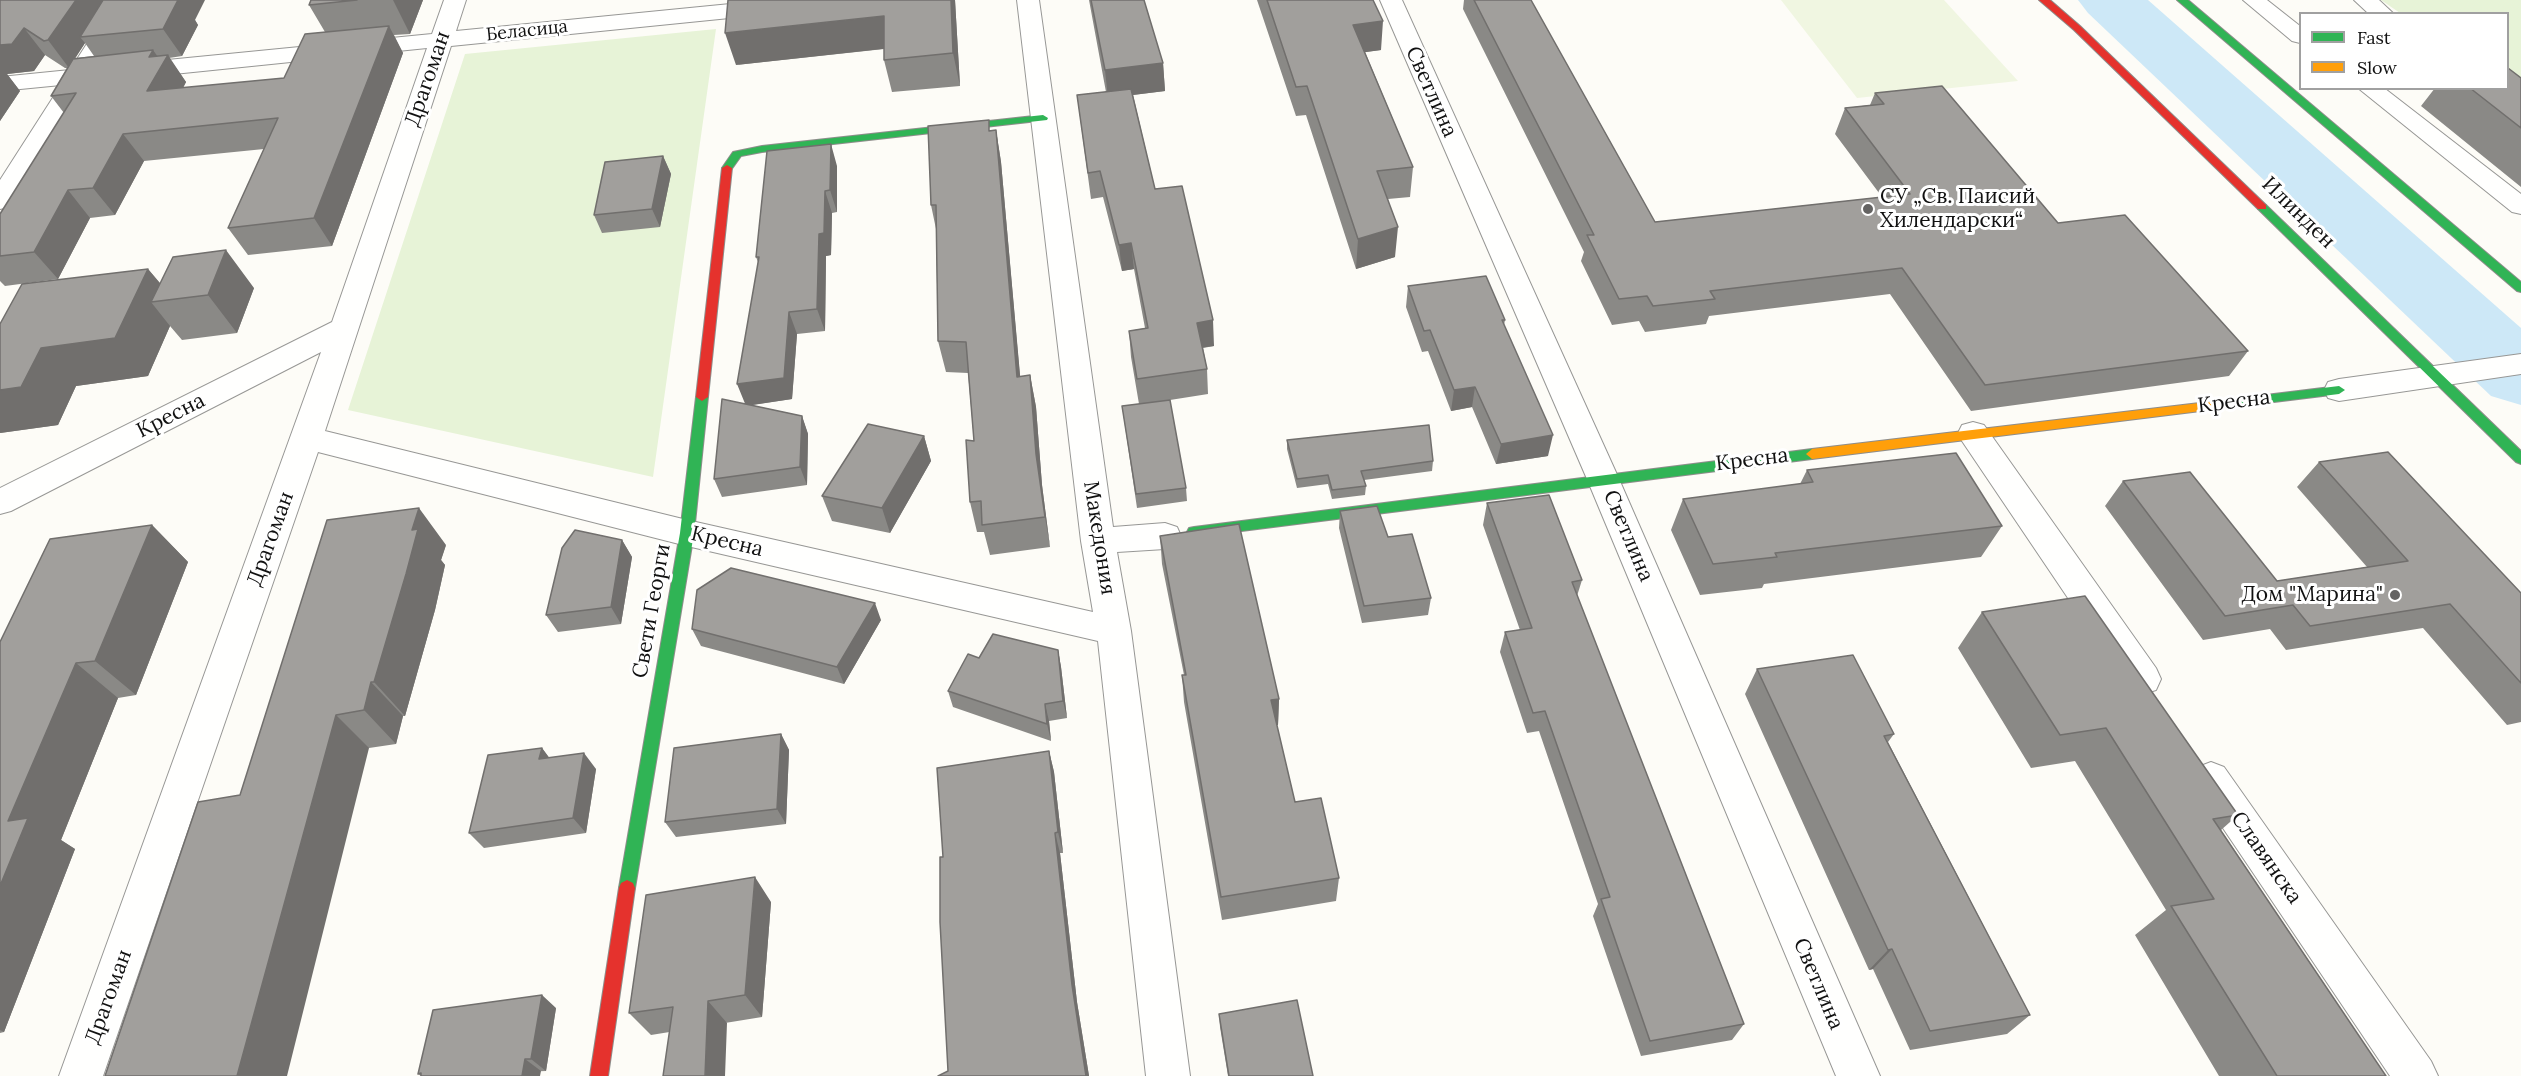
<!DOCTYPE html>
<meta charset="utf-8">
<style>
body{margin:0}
#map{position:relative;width:2521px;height:1076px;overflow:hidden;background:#fdfcf7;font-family:Lora,serif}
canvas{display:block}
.legend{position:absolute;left:2299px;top:12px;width:210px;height:78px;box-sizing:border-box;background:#fff;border:2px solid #a0a0a0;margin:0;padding:8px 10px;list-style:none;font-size:18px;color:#111}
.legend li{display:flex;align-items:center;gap:12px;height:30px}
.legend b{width:30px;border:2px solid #a0a0a0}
</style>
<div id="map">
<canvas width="2521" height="1076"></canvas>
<ul class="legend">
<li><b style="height:8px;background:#30b455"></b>Fast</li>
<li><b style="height:8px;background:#ff9f0a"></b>Slow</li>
</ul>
</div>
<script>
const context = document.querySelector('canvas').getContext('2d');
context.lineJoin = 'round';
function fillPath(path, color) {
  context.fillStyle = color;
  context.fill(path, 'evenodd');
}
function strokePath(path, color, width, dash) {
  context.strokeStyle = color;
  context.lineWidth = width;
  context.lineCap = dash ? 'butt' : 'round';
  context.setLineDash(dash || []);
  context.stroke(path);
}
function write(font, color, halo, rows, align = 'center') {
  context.font = font + ' Lora,serif';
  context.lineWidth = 6;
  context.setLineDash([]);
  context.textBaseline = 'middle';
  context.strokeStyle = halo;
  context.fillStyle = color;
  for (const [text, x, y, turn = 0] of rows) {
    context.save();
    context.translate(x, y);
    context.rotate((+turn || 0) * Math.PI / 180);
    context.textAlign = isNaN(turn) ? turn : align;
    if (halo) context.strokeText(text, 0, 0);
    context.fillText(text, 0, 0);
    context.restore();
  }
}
fillPath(new Path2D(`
 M2381,0H2521V101L2508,88V14L2400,13Z
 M716,29L653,477L348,410L465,54Z`), '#e7f3d7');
fillPath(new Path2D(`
 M1781,0H1944L2018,81L1857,98Z`), '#f0f6e1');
fillPath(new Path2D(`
 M2078,0H2148L2521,328V405L2491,396L2088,13Z`), '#cde8f7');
const lane = new Path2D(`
 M2243,0H2267L2300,26V43L2292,41Z
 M2354,0H2379L2394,14H2369Z
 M2358,88H2384L2521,194V214L2512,212Z`);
const street = new Path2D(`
 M115,0H137L96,67L432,34L444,0H466L456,31L771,0H850L847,5L839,7L451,46L325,431L687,520L1093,612L1081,541L1017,0H1039L1113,527L1165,523L1177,527L1181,536L1177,545L1165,549L1117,552L1131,631L1190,1076H1146L1098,641L687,546L318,452L103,1076H59L321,352L11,511L0,514V488L332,322L427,48L86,83L9,207L0,209V180L61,85L0,91V77L70,70Z
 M1380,0H1402L1619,479L1880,1076H1836L1587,479Z
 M2521,354V374L2339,401L2328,398L2324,390L2328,382L2339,379Z
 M1973,422L1984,425L2156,668L2161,679L2156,690L2143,694L2130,690L1962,441L1958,433L1962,425Z
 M2211,762L2224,767L2431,1061L2438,1076H2390L2198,791L2192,779L2198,767Z`);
const fast = new Path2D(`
 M2177,0H2188L2521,282V292L2517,291Z
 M1043,115L1048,118L1047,120L762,152L741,156L731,170H723L722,168L733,152L762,146Z
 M2262,204L2266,205L2521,451V464L2516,462L2258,209V205Z
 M2339,386L2345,390L2339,394L2225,408L2219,404L2225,400Z
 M702,393L708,397L694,533L635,888L633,893L627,896L621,893L619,888L680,533L696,397Z
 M1812,449L1818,454L1812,459L1194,537L1189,536L1187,532L1189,528L1194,527Z`);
const slow = new Path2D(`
 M2225,400L2231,404L2225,408L1812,459L1806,454L1812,449Z`);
const jam = new Path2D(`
 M2039,0H2050L2080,26L2266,205V209H2258L2074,30Z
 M727,165L732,168L708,397L702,401L696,397L722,168Z
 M627,880L633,883L635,888L608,1076H590L619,888L621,883Z`);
strokePath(lane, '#979795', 2);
strokePath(street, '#979795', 2);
strokePath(fast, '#8e8d8b', 2);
strokePath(slow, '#8e8d8b', 2);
strokePath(jam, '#8e8d8b', 2);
fillPath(lane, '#fffffe');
fillPath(street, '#fffffe');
fillPath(fast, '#30b455');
fillPath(slow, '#ff9f0a');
fillPath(jam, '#e5322d');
fillPath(new Path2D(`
 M0,0L195,20L198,25L182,56L169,58L186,82L183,88L284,78L325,32L309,5L311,0H423L410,34L394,35L403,53L332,246L248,255L228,228L264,149L144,161L115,215L90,218L58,279L5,286L0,281V214L64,113L51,96L67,68H65L45,55L34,71L7,74L20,91L0,121ZM85,43L94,56L75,58Z
 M955,0L960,86L892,92L884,60V49L736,65Z
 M1089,0H1144L1163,63L1165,91L1133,95L1155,189L1214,346L1203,348L1207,369L1208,394L1170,400L1186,488L1187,501L1137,508L1122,406L1139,404L1131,357L1129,331L1145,328L1134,269L1122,271L1103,197L1091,199L1077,95L1106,92Z
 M1257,0H1373L1381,50L1365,52L1413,167L1410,197L1388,199L1395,257L1356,269L1306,115L1296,116Z
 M1464,0H1531L1655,222L1882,197L1835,134L1845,108L1870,105L1875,93L2058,223L2248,351L2229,376L1971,411L1890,294L1709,316L1706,324L1645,332L1639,321L1612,325L1581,261L1584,252L1463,9Z
 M2521,78V187L2421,106L2435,88H2508Z
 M996,130L1001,162L1020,377L1030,375L1036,407L1042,485L1050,547L990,555L984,532H977L970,502L974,441L968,373L946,372L938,341L936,229L931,205L991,131Z
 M663,156L671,174L660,227L602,233L594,215Z
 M837,166V212L832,213L831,255L826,256L825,331L797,334L792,399L751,405L802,416L808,434L807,485L722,497L714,479L745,404L758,262L756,257Z
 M148,269L160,283L254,288L237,333L182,340L170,326L148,376L76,386L58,425L0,433Z
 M1408,286L1505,320L1504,325L1548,456L1496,464L1472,407L1451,411L1428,351L1422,352L1406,307Z
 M924,436L931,461L890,533L832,521L822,496Z
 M1287,440L1433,461L1432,471L1364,480L1366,486L1365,495L1332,499L1328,484L1297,488L1287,449Z
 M2319,462L2521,593V722L2507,725L2423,628L2286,650L2270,629L2203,640L2105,506L2123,481L2277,581L2367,567L2297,487Z
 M1807,470L2002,526L1981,557L1764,584L1762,588L1700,595L1671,530L1683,499L1800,484Z
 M1487,503L1582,580L1577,596L1744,1024L1732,1040L1641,1056L1593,916L1598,904L1539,731L1527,733L1500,652L1505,632L1520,630L1483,525Z
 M1340,511L1388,537L1431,598L1428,615L1362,623L1339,528Z
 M152,525L188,562L136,695L118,698L61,840L75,849L4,1032L0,1033V642Z
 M1160,536L1279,699L1278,725H1277L1295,802L1339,878L1336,901L1222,920L1184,702L1182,675H1184L1162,564Z
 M622,540L632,557L621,624L558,632L546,615Z
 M446,545L441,560L445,565L435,610L405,716H403L396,744L369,748L240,795Z
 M1982,612L2238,815L2221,830L2386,1076H2219L2135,935L2166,910L2075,761L2031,768L1958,648Z
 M881,620L844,684L701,646L692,629Z
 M1058,650L1061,667L1067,718L1049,721L1051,741L953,707L948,691L979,658Z
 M1757,669L1894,734L1888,742L2030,1015L2007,1034L1910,1050L1873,969L1869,970L1745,694Z
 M781,734L789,750L786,824L676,837L665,822Z
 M542,748L549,758L596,769L586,833L484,848L469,833Z
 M1049,751L1054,772L1063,853H1060L1077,1002L1089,1076H938L948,1071L943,857Z
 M771,902L762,1017L651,1035L629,1013Z
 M556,1008L546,1071L421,1076L418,1074Z
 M1219,1014L1313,1076H1228L1220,1027Z`), '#8a8986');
fillPath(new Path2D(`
 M76,0H114L80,37L85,43L69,68L48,40Z
 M175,0H205L195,20L198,25L182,56L163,29Z
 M393,0H423L410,34Z
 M951,0H955L960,86L953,53Z
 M884,16L891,48L736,65L725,33Z
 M1383,21L1381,50L1352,54L1353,25Z
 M389,26L403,53L332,246L314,218Z
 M24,28L45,55L34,71L7,74L20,91L0,121V45Z
 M153,50L163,64L168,55L186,82L167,118L147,91L149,57Z
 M1163,63L1165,91L1108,98L1105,70Z
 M996,130L1001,162L1023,408L1017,377Z
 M123,134L144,161L115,215L93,188Z
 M831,144L837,166V212L830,190Z
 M663,156L671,174L660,227L652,209Z
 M68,190L90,218L58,279L34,252Z
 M825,191L832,213L831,255L826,256L825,331L817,309L819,234Z
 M1398,227L1395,257L1356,269L1358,239Z
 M1131,243L1134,269L1122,271L1119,245Z
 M226,250L254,288L237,333L208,295Z
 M148,269L173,299L151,302L170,326L148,376L76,386L58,425L0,433V390L41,348Z
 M789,312L797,334L792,399L746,406L737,384Z
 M1213,320L1214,346L1199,348L1197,323Z
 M1030,375L1036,407L1042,485L1050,547L1045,517L1036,454Z
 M1475,387L1472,407L1451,411L1454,390Z
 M802,416L808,434L807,485L800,467Z
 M1553,435L1548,456L1496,464L1501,444Z
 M924,436L931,461L890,533L882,508Z
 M419,508L446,545L441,560L445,565L435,610L405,716L374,682L412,530Z
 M152,525L188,562L136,695L95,661Z
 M622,540L632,557L621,624L611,607Z
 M875,603L881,620L844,684L837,667Z
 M1058,650L1061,667L1067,718L1063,701Z
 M76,663L118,698L61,840L75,849L4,1032L0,1030V886L8,821Z
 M371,682L403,716L396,744L364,710Z
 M1279,699L1278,725L1271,726V700Z
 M1045,704L1049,721L1051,741L1047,724Z
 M336,715L369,748L287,1076H237Z
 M781,734L789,750L786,824L777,809Z
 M542,748L554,764L539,759Z
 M1049,751L1054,772L1063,853L1058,832Z
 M584,753L596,769L586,833L573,818Z
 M1055,833L1060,853L1077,1002L1089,1076H1086L1072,985Z
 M755,877L771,902L762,1017L745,995Z
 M1892,949L1873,969L1869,970L1888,950Z
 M542,995L556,1008L546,1071L531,1059Z
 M708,1001L727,1023L725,1076H705Z
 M525,1059L541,1071L540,1076H522Z`), '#716f6d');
const building = new Path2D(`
 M0,0H76L48,40L44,41L24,28L12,44L0,45Z
 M103,0H178L163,29L80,37Z
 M311,0H357L309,5Z
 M728,0H951L953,53L884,60V16L725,33Z
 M1091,0H1144L1163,63L1105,70Z
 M1267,0H1373L1383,21L1353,25L1413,167L1377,171L1398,227L1358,239L1307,86L1296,87Z
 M1474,0H1531L1655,222L1910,194L1845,108L1884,104L1875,93L1942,86L2058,223L2125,215L2248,351L1985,385L1902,268L1710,291L1715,299L1653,306L1647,296L1619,299L1587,235H1594Z
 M389,26L314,218L228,228L278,118L123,134L93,188L68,190L34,252L0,256V214L76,93L51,96L73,59L153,50L149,57L168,55L147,91L284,78L305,34Z
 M2508,68L2521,78V128L2470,88H2508Z
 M1131,89L1155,189L1182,186L1213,320L1197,323L1207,369L1137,379L1129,331L1148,328L1131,243L1119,245L1100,171L1088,173L1077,95Z
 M989,120V131L996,130L1017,377L1030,375L1036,454L1045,517L982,525L981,501L970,502L966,440L974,441L966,342L938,341L936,205H931L928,126Z
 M831,144L830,190L825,191L824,233L819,234L817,309L789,312L784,378L737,384L759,257H756L767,151Z
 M663,156L652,209L594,215L605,162Z
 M226,250L208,295L151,302L173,257Z
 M148,269L115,338L41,348L21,387L0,390V324L22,284Z
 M1486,276L1505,320H1502L1553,435L1501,444L1475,387L1454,390L1430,330L1424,331L1408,286Z
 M722,399L802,416L800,467L714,479Z
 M1170,400L1186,488L1136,494L1122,406Z
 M868,424L924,436L882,508L822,496Z
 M1429,425L1433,461L1361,471L1366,486L1332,490L1328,475L1297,479L1287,440Z
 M2388,452L2521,593V683L2450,604L2310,626L2293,605L2225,616L2123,481L2190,472L2277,581L2408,561L2319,462Z
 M1956,453L2002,526L1775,553L1777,557L1713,564L1683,499L1813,482L1807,470Z
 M1549,495L1582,580L1572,582L1744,1024L1650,1041L1601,899L1610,897L1545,711L1533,713L1505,632L1532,628L1487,503Z
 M1377,506L1388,537L1412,534L1431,598L1364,606L1340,511Z
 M419,508L412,530L418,529L406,574L374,682H371L364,710L336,715L237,1076H105L198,802L240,795L327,520Z
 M1239,524L1279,699L1271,700L1295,802L1321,798L1339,878L1221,897L1182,675H1186L1160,536Z
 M152,525L95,661L76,663L8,821L28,818L0,886V642L50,539Z
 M575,530L622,540L611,607L546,615L562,548Z
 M731,568L875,603L837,667L692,629L697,590Z
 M2085,596L2238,815L2213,819L2386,1076H2277L2171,906L2214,899L2106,728L2060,735L1982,612Z
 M993,634L1058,650L1063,701L1045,704L1047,724L948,691L968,654L979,658Z
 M1853,655L1894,734L1884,736L2030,1015L1930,1031L1892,949L1888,950L1757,669Z
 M781,734L777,809L665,822L674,748Z
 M542,748L539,759L584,753L573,818L469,833L488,755Z
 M1049,751L1058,832L1055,833L1072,985L1086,1076H938L948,1071L940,922V857H943L937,768Z
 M755,877L745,995L708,1001L705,1076H663L673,1007L629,1013L646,895Z
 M542,995L531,1059H525L522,1076H421V1073L418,1074L433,1010Z
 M1297,1000L1313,1076H1229L1219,1014Z`);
fillPath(building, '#a19f9c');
strokePath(building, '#716f6d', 1.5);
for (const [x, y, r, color] of [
 [1868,209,6,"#646362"],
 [2395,595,6,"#646362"]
]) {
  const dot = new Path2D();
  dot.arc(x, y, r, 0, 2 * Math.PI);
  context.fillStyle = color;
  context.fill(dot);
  strokePath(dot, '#fff', 2);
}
write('18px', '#111', '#fff', [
 ["Беласица",527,31,-6]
]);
write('21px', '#111', '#fff', [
 ["Драгоман",428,79,-71],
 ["Светлина",1431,92,66],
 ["Илинден",2298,213,44],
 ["Кресна",2234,402,-7],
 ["Кресна",171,416,-27],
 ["Кресна",1752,460,-7],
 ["Светлина",1628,536,67],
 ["Македония",1099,538,81],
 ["Драгоман",271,539,-70],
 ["Кресна",727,542,13],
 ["Свети Георги",652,611,-80],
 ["Славянска",2266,858,55],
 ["Светлина",1818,984,67],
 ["Драгоман",109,997,-70]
]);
write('21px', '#111', '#fff', [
 ["СУ „Св. Паисий",1880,197],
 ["Хилендарски“",1880,221],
 ["Дом \"Марина\"",2383,595,"right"]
], 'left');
</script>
